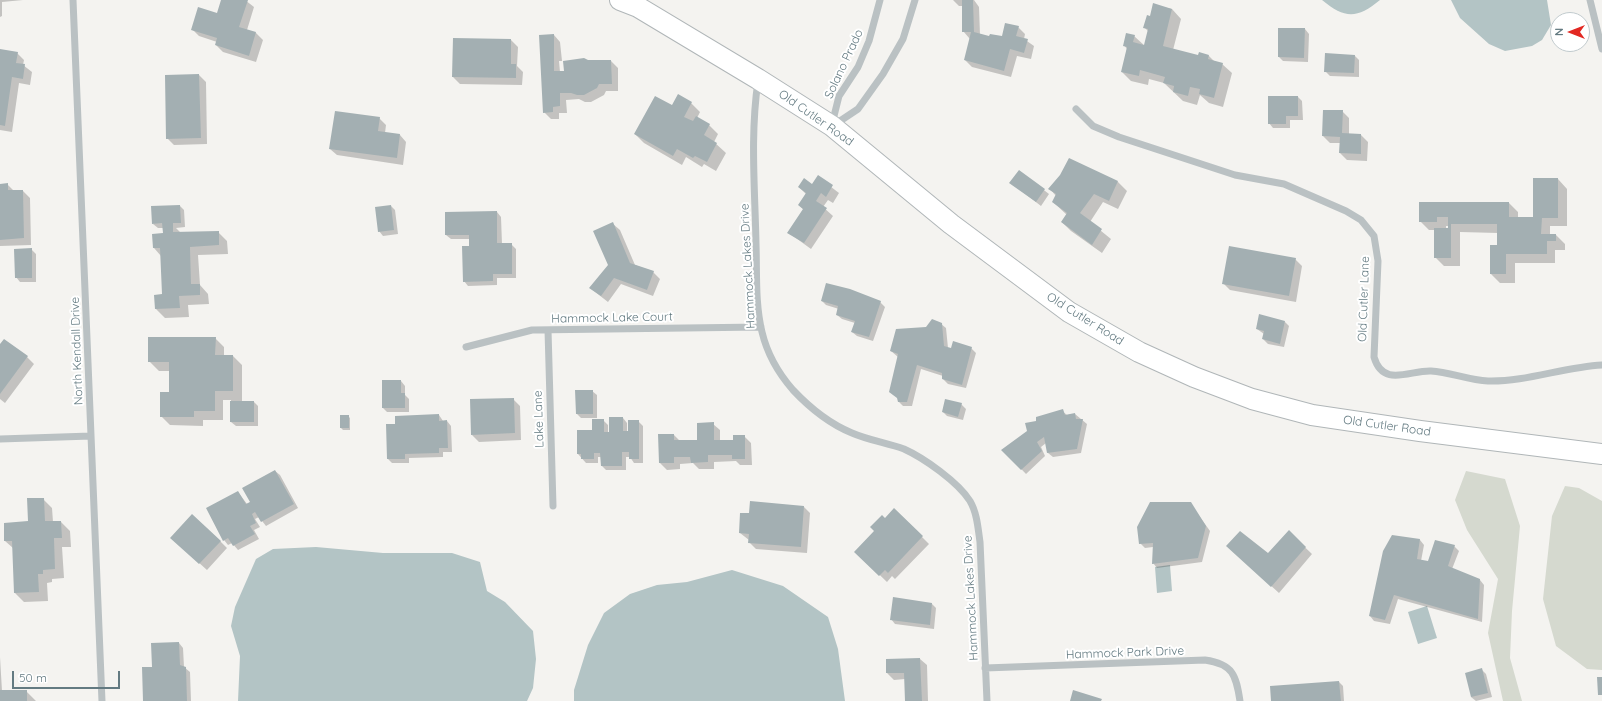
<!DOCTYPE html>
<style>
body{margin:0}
#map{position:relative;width:1602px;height:701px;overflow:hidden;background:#f4f3f0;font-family:Quicksand,sans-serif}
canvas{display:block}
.north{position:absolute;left:1550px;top:12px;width:40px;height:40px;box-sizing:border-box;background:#fff;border:1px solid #c1cacd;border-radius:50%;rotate:270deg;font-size:11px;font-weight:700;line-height:16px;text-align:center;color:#637a81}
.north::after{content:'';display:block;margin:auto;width:14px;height:18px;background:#e22822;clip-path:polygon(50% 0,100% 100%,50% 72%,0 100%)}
.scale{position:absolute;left:12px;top:671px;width:108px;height:18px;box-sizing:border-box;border:2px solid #637a81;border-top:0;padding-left:5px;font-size:12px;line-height:14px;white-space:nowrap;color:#637a81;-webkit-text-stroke:3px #fff;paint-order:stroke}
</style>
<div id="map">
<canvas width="1602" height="701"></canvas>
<div class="north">N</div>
<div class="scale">50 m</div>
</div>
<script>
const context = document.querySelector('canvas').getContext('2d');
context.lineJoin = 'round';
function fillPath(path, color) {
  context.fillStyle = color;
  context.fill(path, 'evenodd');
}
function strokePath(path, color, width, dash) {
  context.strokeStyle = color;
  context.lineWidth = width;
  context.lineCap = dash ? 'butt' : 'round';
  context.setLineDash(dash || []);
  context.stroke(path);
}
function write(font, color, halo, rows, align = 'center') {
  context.font = font + ' Quicksand,sans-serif';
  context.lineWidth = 4;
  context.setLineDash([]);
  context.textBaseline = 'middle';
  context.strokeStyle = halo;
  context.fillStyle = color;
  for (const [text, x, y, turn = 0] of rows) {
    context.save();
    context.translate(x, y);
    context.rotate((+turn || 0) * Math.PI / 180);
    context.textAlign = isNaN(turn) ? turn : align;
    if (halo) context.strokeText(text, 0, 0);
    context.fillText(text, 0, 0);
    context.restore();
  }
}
fillPath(new Path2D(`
 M1466,471L1505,479L1520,526L1512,611L1510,658L1522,701H1503L1488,633L1498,579L1467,530L1455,500Z
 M1565,486L1579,488L1602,501V670L1587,669L1556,646L1543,599L1552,516Z`), '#d5d9cf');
fillPath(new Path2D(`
 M1322,0H1380C1357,19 1345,19 1322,0Z
 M1451,0H1547L1551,25L1542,40L1532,46L1505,51L1489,44L1460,18Z
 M316,547L383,553H452L480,562L487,591L505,602L533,631L536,659L533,688L527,701H238L240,656L231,626L235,607L256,559L273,549Z
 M1170,565L1172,591L1157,593L1155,567Z
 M732,570L783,586L828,617L838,649L845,701H574V690L588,645L604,613L630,594L657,585L687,582Z
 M1427,606L1437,638L1418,644L1408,612Z`), '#b3c4c5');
fillPath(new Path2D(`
 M0,0H23L2,2V16L0,17Z
 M222,0H245L254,7L247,30L256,33L263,40L256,62L223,52L216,45L217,42L199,36L192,29L218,14Z
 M953,0H974L979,7L980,35L990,37H1003L1018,27L1025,34L1024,39L1034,46L1031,59L1017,56L1011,77L972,67L965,60L970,39L963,31V6H959Z
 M1154,5L1172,9L1181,19L1173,50L1199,57L1200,53L1209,56L1215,62L1222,64L1232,73L1223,107L1209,103L1200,95L1197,105L1183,101L1164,83L1149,79L1148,85L1131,81L1122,72L1127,49L1124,45L1134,36L1145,46L1149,32L1144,27L1151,17Z
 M1305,29L1309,34L1308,62L1283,61L1279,57Z
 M554,35L560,42L562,61H559L560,72H565L588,61H611L618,68V91H606L604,95L591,102H585L579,99L566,100L567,113H559V119H551L544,112Z
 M511,40L518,47L517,66L523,72L522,85L460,84L453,77Z
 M0,50L17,53L24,60L23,65L32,72L30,85L19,83L12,132L0,130Z
 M1355,56L1359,60V77L1330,76L1325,71Z
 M199,75L206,82L207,144L174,145L167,138Z
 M1298,97L1302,101L1303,120H1290V128H1273L1269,123Z
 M691,103L700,112L697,118L709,125L718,134L714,142L726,153L716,171L704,164L702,167L686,157L682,165L644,143L635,134L673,107Z
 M1324,111H1342L1349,118V135H1361L1368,142L1367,161L1347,160L1340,153L1341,143H1330L1323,136Z
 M379,118L386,125L385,133L400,135L406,142L403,165L337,155L330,149Z
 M1069,159L1118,182L1127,191L1118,209L1103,202L1090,222L1111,239L1102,253L1071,231L1062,222L1067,215L1053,202L1056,196L1050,189L1061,176Z
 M1019,171L1049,194L1041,206L1011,183Z
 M818,177L839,193L833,203L828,200L823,207L833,216L811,249L789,233L804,210L799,205L806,194L799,187L813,185Z
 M1558,179L1567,189V226H1550V235H1556L1565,244V250H1555V263H1515V283H1500L1491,274L1498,246V233L1460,232V266H1444L1435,257V230H1429L1420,221V203H1509L1518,212V218H1533ZM1446,226H1449V229H1446Z
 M7,184L14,191H23L30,198L31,245L0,246V185Z
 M180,206L184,210L185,227L176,228L181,233L218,232L227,241L228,254L198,255L200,285L208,294L209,304L188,305L189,317L165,318L156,309L163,295L161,256L154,248L153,235L164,234L163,228H158L153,224Z
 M391,206L395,210L398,234L383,236L379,231Z
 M497,212L501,217L502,244H511L516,249V278H497V285L468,286L464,281L470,239H451L446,235Z
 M613,224L620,230L635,265L653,272L660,279L653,296L621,284L608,302L590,288L609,265Z
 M31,249L36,254V282H20L16,277Z
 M1295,259L1302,266L1296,302L1230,290L1223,283Z
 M822,301L880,302L885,307L873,341L857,336L852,332L855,323L842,319L837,315L839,309L826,305Z
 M1285,322L1289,326L1284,347L1268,344L1263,339L1264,334L1257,329Z
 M941,324L946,328L948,348H971L976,353L966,388L948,384L943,379V376L921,369L912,406H903L899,402L898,357L891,351L927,328Z
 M215,338L224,347V356H233L242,365V402H254L258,406V426H236L231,422V400H223V420H203V426L170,425L161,416L170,393V371H159L149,361Z
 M0,346L27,357L34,364L5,403L0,399Z
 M401,381L405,386V395L409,399V412H387L383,408Z
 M592,391L597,395V418H581L577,414Z
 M513,399L520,406L521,440L479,442L472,435Z
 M961,404L966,409L963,420L947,416L943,412Z
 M1062,411L1067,415L1075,414L1087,424L1081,453L1053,457L1048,453L1046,443L1041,447L1045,456L1026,474L1003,450L1029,432L1037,422Z
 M439,415L443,421H447L451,426L452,452H443V457L409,458V463H392L388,459L396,425Z
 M348,416L350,418V430H343L341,428Z
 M623,418L627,423V432L638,421L643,426V463H634L630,457H626V470H606L602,466V457H598V463H586L578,454L593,431L603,420L608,425V433Z
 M713,424L720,430V441H734L744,436L751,443L752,465H740L736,461L714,462V469H699L693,463L680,464V469L667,470L660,463L674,435L680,441H698Z
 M275,471L280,475L298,508L266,526L259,517L255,519L260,527L254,530L259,539L238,550L232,543L228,545L224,540L238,492L247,504L251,502Z
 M43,499L52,508L53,522H61L70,531L71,547H62L64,578L52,579V582L47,583L48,601L24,602L15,593L13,548L5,541L30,522Z
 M1190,503L1210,531L1202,562L1157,568L1153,563V547L1145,548L1140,543Z
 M804,507L810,513L807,553L756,549L749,542V540L740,533L750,514Z
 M894,509L929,544L895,579L892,576L887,582L856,552Z
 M1289,532L1312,554L1279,593L1235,553L1268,554Z
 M1393,536L1420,540L1424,545L1421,561L1428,562L1454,546L1459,551L1452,569L1480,580L1484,585L1482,622L1398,599L1390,624L1374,621L1370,616Z
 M220,541L227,548L207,570L178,544Z
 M932,604L936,608L934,629L895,624L891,619Z
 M179,643L183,648L184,667L190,672L191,701H144L153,668Z
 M0,657L2,691H26L36,701H0Z
 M920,659L927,665L928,701H906L905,679L894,680L887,673Z
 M1482,670L1486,674L1492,697L1476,701L1471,697Z
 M1339,682L1343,686L1344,701H1272Z`), '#0003');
fillPath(new Path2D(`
 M221,0H248L239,27L256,32L249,56L215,45L217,38L191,30L198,7L217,13Z
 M962,0H973L974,32L989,36L990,34L1002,36L1005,23L1019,26L1016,36L1028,39L1024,53L1010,49L1004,71L964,60L971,32H962Z
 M1153,3L1172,9L1163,46L1198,55L1199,52L1209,55L1208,59L1223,63L1214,98L1199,94L1200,89L1190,87L1188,96L1173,92L1174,86L1163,83L1165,77L1140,70L1139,76L1121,72L1127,47L1123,46L1126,33L1135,35L1133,42L1144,45L1148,29L1143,28L1147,15L1150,16Z
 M1278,28H1305L1304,58L1278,57Z
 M554,34V71H564L563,61L584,58L588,60H611L612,84H599L597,88L584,95H577L571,93H560V106L553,107V112L543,113L539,35Z
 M453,38L511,39V64H516V78L452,77Z
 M0,49L18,52L16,63L25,64L23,79L12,77L5,126L0,125Z
 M1325,53L1355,55L1354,73L1324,72Z
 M199,74L201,138L166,139L165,75Z
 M678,94L692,102L684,117L693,121L696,116L710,124L704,135L717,143L707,162L695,156L693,158L677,149L673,156L634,134L655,96L672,105Z
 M1268,96H1298V116H1286V124H1268Z
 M1323,110H1343L1342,133L1361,134V154L1339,153L1340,137L1322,136Z
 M335,111L380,117L378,131L400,134L397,158L329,149Z
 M1069,158L1118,181L1109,201L1094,194L1080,213L1102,229L1092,245L1061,222L1067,213L1052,202L1056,194L1048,189L1060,175Z
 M1019,170L1045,189L1036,202L1009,183Z
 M818,175L833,185L826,197L821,193L816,201L827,208L804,243L787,233L803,209L798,205L806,193L798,187L804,178L812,184Z
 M1533,178H1558V218H1542L1541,234H1556V241H1547V254H1506V274H1490V245H1497V224H1451V258H1434V228H1448V217H1437V222H1419V202H1509V217H1533Z
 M8,183V190H23L24,238L0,240V184Z
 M180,205L181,223H173V232L219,231V245L190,247L191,284H200V295L179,296L180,308L155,309L154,295L162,294L160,248H153L152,234L163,233L162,223L152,224L151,206Z
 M391,205L394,230L378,232L375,207Z
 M497,211V243H512V274H493V281L463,282L462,246H469V235H445V212Z
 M613,222L630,263L654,271L647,290L614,278L601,296L589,288L608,265L593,231Z
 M1229,246L1296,258L1289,296L1222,284Z
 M32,248V278H15L14,249Z
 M826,283L850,289L881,301L869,337L851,332L855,321L836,315L838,306L821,301Z
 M1259,314L1285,321L1280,344L1262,339L1264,331L1256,329Z
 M932,319L942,323L944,346L951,348L953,341L972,347L962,385L942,379V373L917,365L907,402H898L897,398L889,392L898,354L890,351L896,329L926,327Z
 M148,337H216L215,355H233V391H215V411H194V417H160V392H169V362H148Z
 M4,339L28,356L0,394V344Z
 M382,380H401V393H405V408H382Z
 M575,390H593V414H576Z
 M514,398L515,433L471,435L470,399Z
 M945,399L962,403L958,417L942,412Z
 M230,401H254V422H230Z
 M1063,409L1065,415L1075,413L1076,419H1083L1077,449L1047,453L1044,437L1037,442L1042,451L1021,470L1001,450L1027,431L1025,423L1036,421V417Z
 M439,414V421L447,420L448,448H439V453L405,454V459H387L386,424H395V416Z
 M340,415H349V428H340Z
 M609,417H623V431H628V420H639V459H629V452H622V466H601L600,453H594V459H581V454H577V430H592V419H604V432H609Z
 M714,422V440H733V435H745V459H732V455H708V462L691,463L690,457H674V463H659L658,434H674V440H697V423Z
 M275,470L294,504L261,522L255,512L252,514L256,523L250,526L255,534L233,546L228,538L223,541L206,508L238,491L246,504L250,502L242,488Z
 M27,498H44L45,521H61L62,538H54L55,569L43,570V574H38L39,592L14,593L12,541H4V523L28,521Z
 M750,501L804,506L801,547L748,543L749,534L739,533L740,513H749Z
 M1150,502H1191L1206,526L1198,558L1152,564L1153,543L1139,544L1137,527Z
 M894,508L923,536L888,573L885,570L879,576L854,552L874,531L870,527L882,515L885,518Z
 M192,514L221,541L199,564L170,538Z
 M1289,530L1306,547L1271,587L1226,546L1240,531L1268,553Z
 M1392,535L1420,539L1417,559L1428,561L1435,540L1455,545L1448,566L1480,579L1478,619L1394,595L1385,620L1369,616L1383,551Z
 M893,597L932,603L930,625L890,620Z
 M179,642L180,665L186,667L187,701H143L142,667H152L151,643Z
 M920,658L922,701H905L904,673H886V659Z
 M1482,668L1488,693L1471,697L1465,673Z
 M1597,677H1602V695H1598Z
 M1339,681L1341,701H1271L1270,686Z
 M0,690H27V701H0Z
 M1073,690L1102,699L1101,701H1070Z`), '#a3afb2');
const major = new Path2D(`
 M620,0L638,7L758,79L832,126L951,224L1069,312L1139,352L1194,377L1252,399L1312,415L1420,431L1602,454`);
strokePath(major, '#b0b6b8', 22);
strokePath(new Path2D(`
 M73,0L102,701
 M1590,0L1602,49
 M758,81C750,135 755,190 756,244C757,273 755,304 762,332C767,353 779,374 793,390C809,407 830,424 852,433C868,440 887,443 904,449C924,458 958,482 970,501C977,513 978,528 980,542L987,701
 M1076,109L1093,126L1119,137L1235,175L1284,184L1346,211L1361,220L1374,236L1378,261L1374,357C1383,388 1410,370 1431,371C1450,372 1468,380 1488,381C1526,382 1564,367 1602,365
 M832,124L839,96L858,67L869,41L880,0
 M834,125L858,109L883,74L903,39L915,0
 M548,330L553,506
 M466,347L532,330L761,327
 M0,439L91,436
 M985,668L1205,660C1233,664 1236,675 1240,701`), '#bac1c3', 7);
strokePath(major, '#fff', 20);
write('12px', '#637a81', '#fff', [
 ["Solano Prado",844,64,-65],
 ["Old Cutler Road",816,118,35],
 ["Hammock Lakes Drive",748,266,-93],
 ["Old Cutler Lane",1364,299,-88],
 ["Hammock Lake Court",612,318,-1],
 ["Old Cutler Road",1085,319,32],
 ["North Kendall Drive",77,351,-92],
 ["Lake Lane",539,419,-92],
 ["Old Cutler Road",1387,426,8],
 ["Hammock Lakes Drive",971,598,-93],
 ["Hammock Park Drive",1125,653,-2]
]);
</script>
